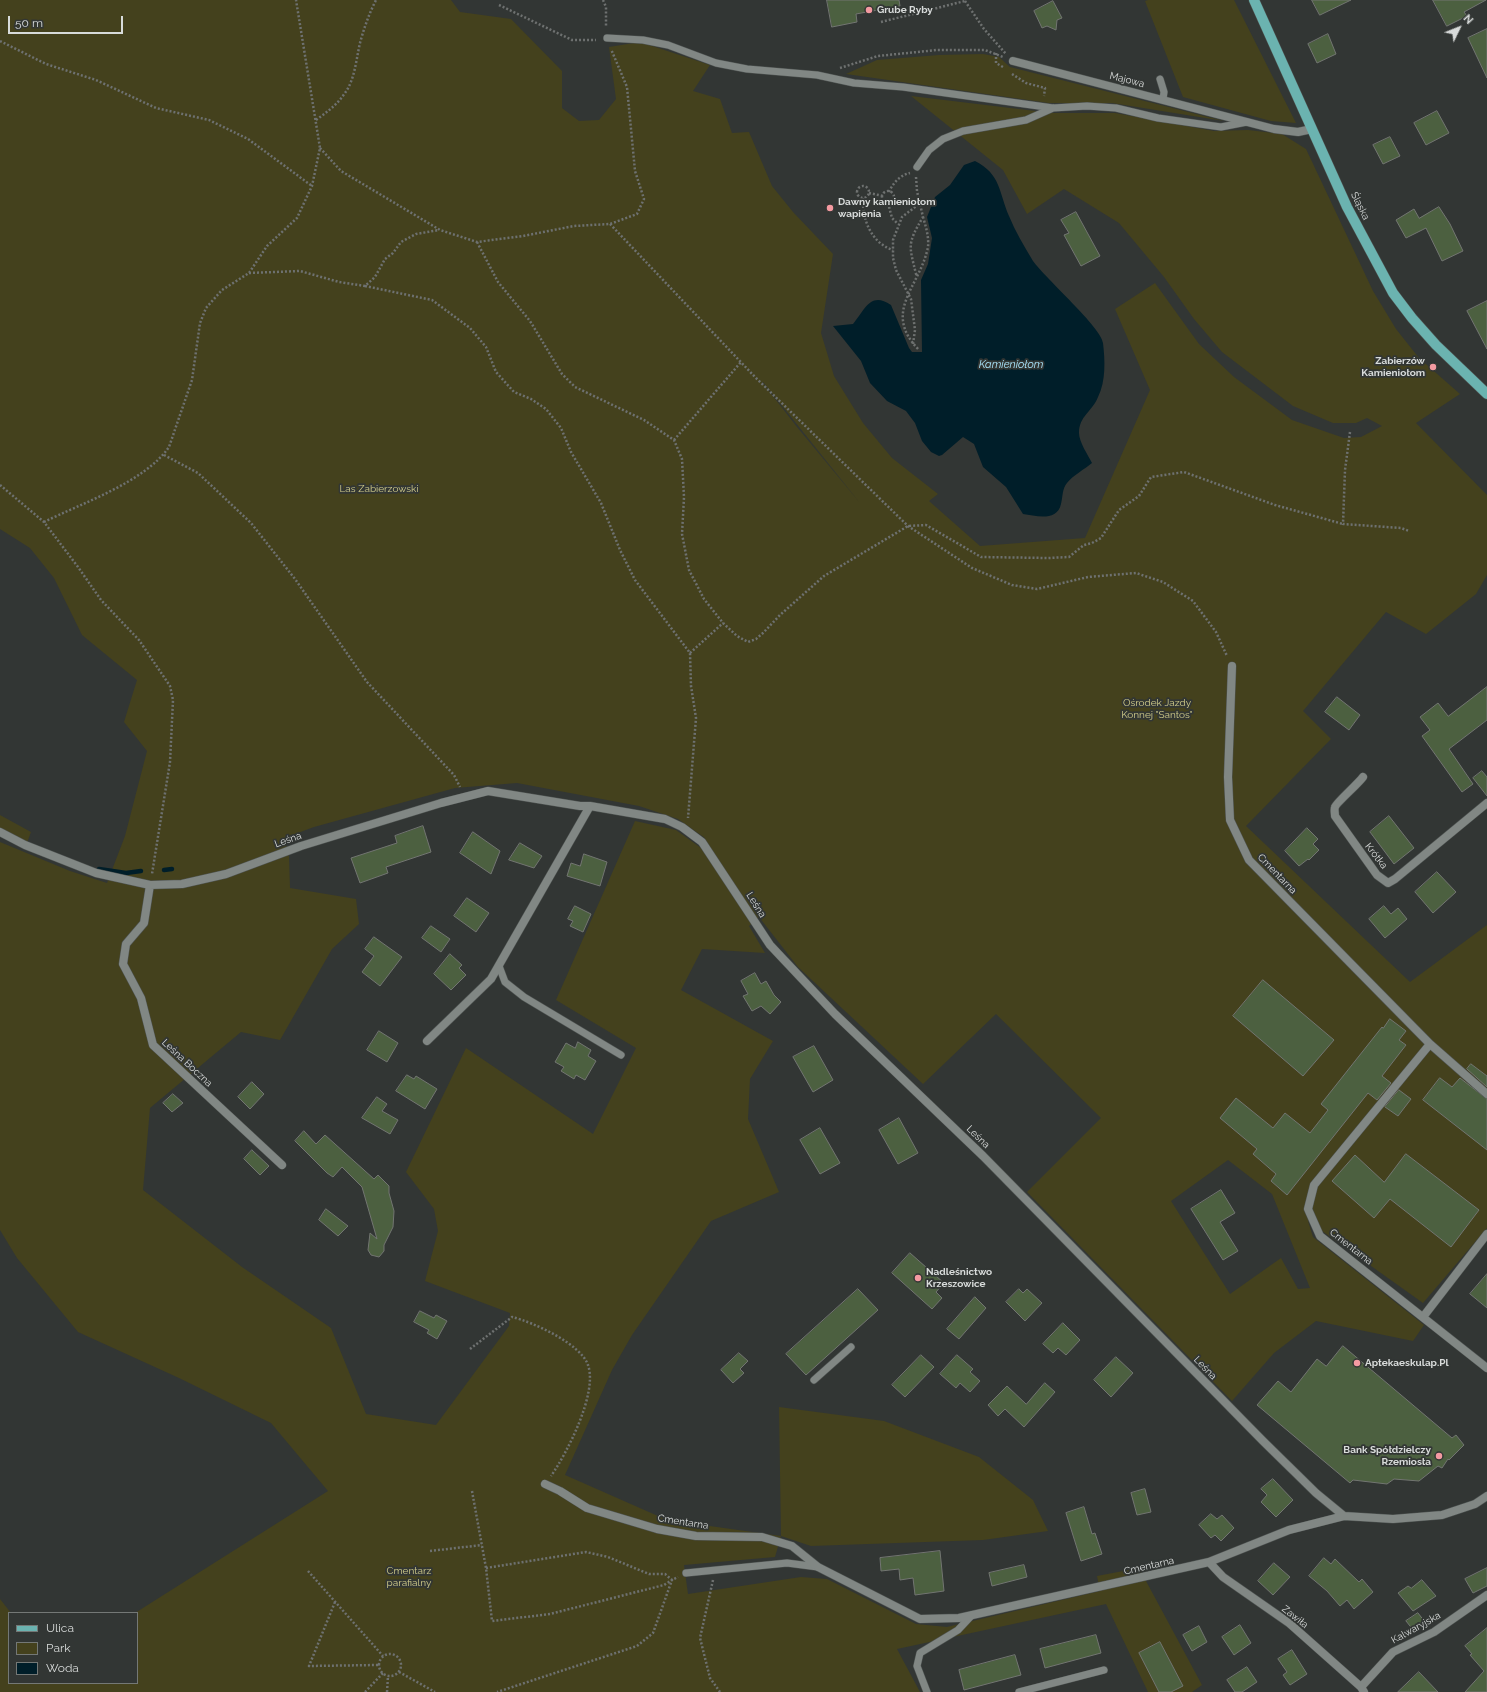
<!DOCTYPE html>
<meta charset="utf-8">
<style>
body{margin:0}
#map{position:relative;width:1487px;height:1692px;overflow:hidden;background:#323634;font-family:Raleway,sans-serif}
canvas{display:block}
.legend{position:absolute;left:8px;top:1612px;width:130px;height:72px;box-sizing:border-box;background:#323634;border:1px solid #747876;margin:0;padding:5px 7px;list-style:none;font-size:12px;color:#d8dbda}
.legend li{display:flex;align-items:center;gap:8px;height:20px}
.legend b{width:20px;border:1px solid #747876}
.north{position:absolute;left:1439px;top:8px;width:40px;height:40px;-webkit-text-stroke:3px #323634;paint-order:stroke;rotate:47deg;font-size:11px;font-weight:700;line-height:16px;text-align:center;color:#d8dbda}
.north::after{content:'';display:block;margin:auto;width:14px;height:18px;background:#d8dbda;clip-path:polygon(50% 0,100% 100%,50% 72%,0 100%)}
.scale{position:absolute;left:8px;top:16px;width:115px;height:18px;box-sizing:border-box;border:2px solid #d8dbda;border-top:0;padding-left:5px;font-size:12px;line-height:14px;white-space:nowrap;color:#d8dbda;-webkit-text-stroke:3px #323634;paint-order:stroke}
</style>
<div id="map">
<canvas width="1487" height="1692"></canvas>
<ul class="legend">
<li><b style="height:5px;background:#6bb3b0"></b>Ulica</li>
<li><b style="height:11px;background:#44411d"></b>Park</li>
<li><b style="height:11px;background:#001e29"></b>Woda</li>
</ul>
<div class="north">N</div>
<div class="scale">50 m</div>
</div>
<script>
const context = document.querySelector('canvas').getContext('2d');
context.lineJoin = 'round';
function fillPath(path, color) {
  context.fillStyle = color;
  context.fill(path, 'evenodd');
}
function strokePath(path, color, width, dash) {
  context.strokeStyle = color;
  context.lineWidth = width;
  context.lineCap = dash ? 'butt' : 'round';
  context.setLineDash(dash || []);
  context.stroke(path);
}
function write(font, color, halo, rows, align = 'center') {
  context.font = font + ' Raleway,sans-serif';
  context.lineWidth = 3.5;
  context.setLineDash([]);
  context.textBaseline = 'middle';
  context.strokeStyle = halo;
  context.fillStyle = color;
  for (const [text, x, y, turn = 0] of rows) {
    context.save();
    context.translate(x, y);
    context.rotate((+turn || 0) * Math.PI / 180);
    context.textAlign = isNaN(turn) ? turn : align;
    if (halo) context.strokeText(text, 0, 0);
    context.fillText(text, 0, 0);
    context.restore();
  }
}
fillPath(new Path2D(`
 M0,0H451L460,12L511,19L562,71V108L579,121L599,120L616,99L609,47L640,42L710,65L693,91L720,99L732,133L749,132L772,186L793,212L833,254L821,333L834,376L863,423L892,458L938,494L929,501L980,546L1085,538L1150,390L1115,309L1155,283L1199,344L1234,377L1292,420L1344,438L1361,437L1382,426L1367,418L1356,423H1333L1293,406L1222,352L1194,319L1164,277L1119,223L1064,189L1027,214L1003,170L911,96L1052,113H1115L1214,131L1248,130L1282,134L1306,149L1373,291L1396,329L1419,358L1460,394L1416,423L1487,495V575L1476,594L1426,634L1386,612L1303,711L1331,739L1246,826L1410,982L1487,925V1228L1423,1303L1308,1221L1313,1237L1424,1325L1413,1341L1316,1321L1274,1353L1232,1401L1027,1192L1101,1118L996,1014L923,1084L798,967L759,917L749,926L765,953L702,949L681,990L773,1041L750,1079L748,1119L779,1192L711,1221L632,1335L612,1370L565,1475L667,1520L781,1536L779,1407L884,1421L979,1457L1033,1500L1048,1531L983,1540L811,1546L781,1536L775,1557L684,1565L688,1594L801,1577L827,1579L916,1624L947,1627L1100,1591L1097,1576L1139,1568L1202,1685L1192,1692H1148L1106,1604L897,1649L920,1692H0V1599L11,1613H9V1683H137V1613H135L328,1491L271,1423L179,1378L78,1332L17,1258L0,1230V842L70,871L107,883L125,836L147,751L124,722L137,680L82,635L54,578L30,548L0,529ZM762,382H763L860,503L797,427ZM517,783L639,806L678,819L705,838L701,848L676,830L635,821L556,1000L636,1048L593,1134L466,1048L406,1172L434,1209L438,1231L425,1281L510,1313L509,1326L436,1425L366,1414L331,1328L242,1267L143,1190L150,1108L241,1032L280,1040L332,949L359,924L356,899L290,888L289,856L284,838L314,827L455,788ZM1228,1160L1272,1194L1310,1288L1298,1289L1281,1258L1230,1294L1171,1201Z
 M1148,0H1234L1296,123L1271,121L1183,97L1145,1Z
 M983,54L999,57L1010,67L1224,121L1112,103H1049L846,74L877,60L939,55Z
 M0,815L31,832L27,843L0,828Z`), '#44411d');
fillPath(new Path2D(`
 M975,161C1001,174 999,193 1009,216C1015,231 1024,246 1033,261C1046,279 1102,328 1103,343C1105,360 1106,381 1098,397C1092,412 1079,416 1079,433C1079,442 1088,455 1092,463C1085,469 1072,476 1067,483C1062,489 1063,496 1061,504C1057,522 1036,516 1023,514L1006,487L983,467L974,444L963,437L942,455L939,456L931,452L922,441L915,423L906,411L887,401L870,383L861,361L833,326L853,324C865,310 870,291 891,305L909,348L912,352H922L921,280L928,264L932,238L927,217L935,197L950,185L964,165Z`), '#001e29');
strokePath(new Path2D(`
 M99,869L126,873L141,871
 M164,870L172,869`), '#001e29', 4.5);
const building = new Path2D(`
 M827,0H899L900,6L856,14L857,22L832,27Z
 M1312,0H1351L1320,15Z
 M1433,0H1486L1464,12L1467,16L1447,26Z
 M1053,1L1062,18L1057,20L1056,30L1047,26L1042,28L1034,11Z
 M1487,29V78L1468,38Z
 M1328,34L1336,54L1317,63L1308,44Z
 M1437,111L1449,133L1426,145L1414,123Z
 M1390,137L1400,156L1383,164L1373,145Z
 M1439,207L1450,224L1463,251L1442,261L1426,228L1406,238L1396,220L1414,209L1419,218Z
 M1076,212L1100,256L1081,266L1064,235L1069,233L1061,220Z
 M1487,301V349L1467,311Z
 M1487,687V720L1449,749L1473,784L1462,792L1422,736L1430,730L1420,717L1438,703L1448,716Z
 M1337,697L1360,715L1349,730L1325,712Z
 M1482,771L1487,777V796L1473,778Z
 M1389,816L1414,848L1394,864L1370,832Z
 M423,826L431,852L386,867L388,873L360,883L351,858L397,843L395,836Z
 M1307,828L1318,839L1313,844L1319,850L1309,860L1308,859L1299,866L1285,851Z
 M473,832L500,851L491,874L460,853Z
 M520,843L542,856L534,868L509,860Z
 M584,854L607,862L600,886L567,876L571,863L580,866Z
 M1437,872L1456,892L1433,913L1415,892Z
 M467,898L489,913L476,932L454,916Z
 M575,906L591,914L583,932L570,926L573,921L568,919Z
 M1384,906L1391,914L1398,908L1407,919L1385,938L1369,919Z
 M431,926L450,939L441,952L422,938Z
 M374,937L402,957L380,986L362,972L374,956L365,949Z
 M450,954L462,965L459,968L466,975L451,990L434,974Z
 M755,973L761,984L766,981L774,995L781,1002L770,1014L761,1006L752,1011L743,996L748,994L741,981Z
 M1263,980L1334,1040L1303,1076L1233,1016Z
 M1390,1019L1406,1031L1399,1040L1406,1045L1382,1076L1391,1083L1377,1100L1368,1093L1287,1195L1271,1181L1276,1174L1253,1154L1257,1149L1220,1118L1236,1098L1273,1128L1285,1113L1310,1133L1328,1110L1321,1104L1382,1027L1383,1028Z
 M379,1031L398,1043L387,1062L367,1050Z
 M578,1042L591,1050L588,1056L596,1061L585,1080L576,1075L574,1079L561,1071L564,1067L555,1062L566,1043L575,1048Z
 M814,1046L833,1080L813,1092L793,1057Z
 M1471,1064L1487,1076V1087L1467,1069Z
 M407,1075L414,1079L416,1076L437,1089L425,1109L396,1091Z
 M1440,1078L1452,1087L1460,1078L1487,1099V1150L1423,1100Z
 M252,1082L264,1094L250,1109L238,1097Z
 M1399,1090L1411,1099L1398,1116L1385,1107Z
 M173,1094L183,1103L172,1112L163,1103Z
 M377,1097L387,1104L382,1111L398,1120L390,1134L362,1118Z
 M899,1118L918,1153L898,1164L879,1130Z
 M820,1128L840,1163L820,1174L800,1140Z
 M304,1131L316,1144L325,1135L374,1179L378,1175L389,1186V1193L394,1211L393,1227L384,1245V1251L379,1257L371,1255L368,1250L370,1233L377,1239L362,1187L342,1167L333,1177L327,1173L295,1141Z
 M252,1150L269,1166L260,1175L244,1159Z
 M1406,1154L1479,1210L1451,1247L1390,1199L1374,1218L1332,1181L1355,1155L1384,1182Z
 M1221,1190L1235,1213L1220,1222L1238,1251L1223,1260L1191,1209Z
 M326,1209L348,1226L338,1236L319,1220Z
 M910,1253L944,1283L936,1292L942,1298L932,1309L892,1273Z
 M1487,1274V1308L1470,1294Z
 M858,1289L878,1310L806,1375L786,1354Z
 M1019,1289L1023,1293L1027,1289L1042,1303L1025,1321L1006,1302Z
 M975,1297L986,1308L959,1339L947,1329Z
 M420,1311L434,1318L436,1315L447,1321L437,1339L427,1333L429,1330L414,1322Z
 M1063,1323L1080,1340L1066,1355L1058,1348L1053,1353L1043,1344Z
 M1343,1346L1452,1438L1456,1435L1464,1445L1449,1460L1448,1459L1442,1468L1438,1466L1419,1481L1394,1479L1387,1484L1353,1480L1350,1483L1257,1405L1278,1381L1291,1392L1317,1359L1326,1366Z
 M739,1353L748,1361L740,1369L744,1373L733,1383L721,1370Z
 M921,1355L934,1367L905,1397L892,1385Z
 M957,1355L973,1369L970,1372L980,1381L970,1392L960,1383L956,1388L940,1374Z
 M1116,1357L1133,1373L1111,1397L1094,1380Z
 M1045,1383L1055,1392L1024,1427L1005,1409L998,1416L988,1405L1007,1386L1026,1404Z
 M1273,1479L1293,1500L1276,1517L1261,1502L1267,1495L1261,1489Z
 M1145,1489L1151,1512L1137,1515L1131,1493Z
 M1084,1507L1092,1534L1095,1533L1102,1554L1081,1561L1066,1513Z
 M1211,1514L1217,1519L1222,1515L1234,1528L1221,1541L1215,1535L1211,1538L1199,1525Z
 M940,1551L944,1591L915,1595L913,1578L900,1580L899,1569L881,1571L880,1558Z
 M1324,1558L1331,1564L1335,1559L1359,1582L1362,1579L1373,1592L1354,1609L1347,1600L1340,1606L1327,1591L1309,1576Z
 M1274,1563L1290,1577L1273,1595L1258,1581Z
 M1024,1565L1027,1577L992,1586L989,1573Z
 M1487,1568V1586L1473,1593L1465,1579Z
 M1422,1580L1436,1596L1413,1611L1398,1593L1408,1586L1411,1588Z
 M1418,1613L1425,1622L1414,1631L1406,1621Z
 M1240,1625L1251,1643L1234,1655L1222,1637Z
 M1199,1626L1207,1642L1192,1651L1183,1635Z
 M1487,1628V1692H1465L1484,1671L1470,1655L1472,1654L1465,1646Z
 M1096,1635L1101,1653L1045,1668L1040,1649Z
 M1160,1642L1183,1686L1171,1692H1159L1139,1653Z
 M1292,1650L1307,1674L1290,1685L1283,1675L1287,1672L1278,1659Z
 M1015,1655L1021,1675L964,1690L959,1670Z
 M1247,1667L1257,1682L1242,1692H1235L1227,1680Z
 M1419,1672L1438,1692H1398Z`);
fillPath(building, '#4c6040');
strokePath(building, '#727571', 1);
const lane = new Path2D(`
 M607,38L643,40L668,45L716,63L747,69L817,75L854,83L903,87L1053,108L1087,106L1116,108L1158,118L1221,127L1247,122
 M1160,79L1164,92L1163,99
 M917,167L929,150L943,139L963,131L1026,120L1053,108
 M499,966L505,982L524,997L621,1055
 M814,1380L851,1347
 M686,1573L787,1563L818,1567
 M927,1692L917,1666L920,1653L958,1630L972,1615
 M1019,1692L1104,1670`);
const street = new Path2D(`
 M1013,61L1274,129L1298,132L1312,129
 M1232,666L1228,777L1230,820L1249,860L1430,1044
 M1363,777C1359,783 1336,803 1335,807C1334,809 1335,814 1335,816L1377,875L1388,883L1395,879L1487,803
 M0,832L25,845L96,873L150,885L182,884L226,874L301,846L441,803L488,791L580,806H590
 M150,885L144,923L126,944L123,964L141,998L153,1045L282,1165
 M427,1041L491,979L590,806L665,819L682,827L702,842L770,945L835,1014L983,1156L1263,1441L1316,1493L1344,1516
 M1487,1094L1430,1044L1314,1185L1308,1209L1320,1236L1487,1368
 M1423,1317L1487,1234
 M545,1484L560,1491L587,1508L657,1529L696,1536L762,1537L792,1546L818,1567L920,1619L959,1618L1209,1562L1289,1530L1344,1516L1393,1519L1442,1515L1475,1504L1487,1496
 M1209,1562L1223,1577L1289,1623L1361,1687L1364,1692
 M1361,1687L1393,1652L1434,1632L1487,1595`);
const primary = new Path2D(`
 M1254,0L1347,207L1393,293L1412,318L1436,345L1487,394`);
strokePath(lane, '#4e5351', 8);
strokePath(street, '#4e5351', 9);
strokePath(primary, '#4e5351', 11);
strokePath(new Path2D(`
 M603,0L606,7V27
 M965,1L984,29L1006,54
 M499,5L572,40H596
 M881,22L965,1
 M0,41L46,64L96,80L156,108L209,120L248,139L312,186
 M996,53V63L1003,67
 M840,68L878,56L937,50H985L1003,57
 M1012,74L1026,83L1045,88L1044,96
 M316,120C327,112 337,105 345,93C355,79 356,60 360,43C364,28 369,14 376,0
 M320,148L341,171L440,230L477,242L523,236L574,226L610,224L637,214L644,199L635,171L627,87L611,49
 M916,177L917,191L923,217C907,244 909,245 916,274L918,276
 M857 192a6 6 0 1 1 12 0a6 6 0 1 1-12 0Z
 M882 197a6 6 0 1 1 12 0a6 6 0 1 1-12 0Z
 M889,192C893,183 900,175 910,173
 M869,193L883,196
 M863,198C862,219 871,243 893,250
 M888,203L892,218L898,224
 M610,224L755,377L908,526L972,568L1012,585L1037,589L1088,577L1136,573L1163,582L1193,601L1216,632L1227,656
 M477,242L498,282L530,321L562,374L575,387L644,420L674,440L682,459L684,497L682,534L689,570L704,599L723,623L737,636L748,642L756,639L763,633L780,615L824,576L908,526L926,525L981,557L1048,558L1069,557L1084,545L1092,543L1101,538L1119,510L1139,496L1151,477L1184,472L1275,505L1343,524
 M249,273L300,271L339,282L365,286L375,277L385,259L393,253L401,242L416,234L439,230
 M365,286L432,300L470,328L486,347L496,372L514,392L531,399L546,409L561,428L571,452L601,503L620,550L635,580L690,653L691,686L696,718L688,818
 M913,344L915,330L911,299L896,270L893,258V240L902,217L919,204
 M918,349C882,311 920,287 928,247C929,237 926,227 923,217
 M1350,432L1345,470L1343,524L1401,528L1409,531
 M674,440L741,362
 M164,455L198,473L251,523L295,579L367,682L454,775L460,787
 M0,485L44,522L78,567L101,600L139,640L170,686L173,700L170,762L152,874
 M44,522C82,503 145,482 169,447L192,380L200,323L206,308L222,290L249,273L267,246L297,218L312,186L320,148L296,0
 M690,653L723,623
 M470,1349L512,1317C533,1322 581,1344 588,1365C598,1393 567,1453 551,1476
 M472,1491L486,1568L492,1621L550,1614L664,1585L672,1580L653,1633L637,1646L497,1692
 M430,1551L482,1545
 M486,1568L586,1552L608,1557L649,1574H665L672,1580L678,1577
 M308,1571L383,1656
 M713,1580L700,1638L710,1678L720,1692
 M335,1602L309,1666L378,1665
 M379 1665a11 11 0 1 1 22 0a11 11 0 1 1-22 0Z
 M399,1672L435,1692
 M365,1692L383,1673
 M387,1692L388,1676`), '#6e7170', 2.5, [2, 2]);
strokePath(lane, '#818784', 7);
strokePath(street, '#818784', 8);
strokePath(primary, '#6bb3b0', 10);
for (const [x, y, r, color] of [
 [869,10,4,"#f49aa1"],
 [830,208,4,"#f49aa1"],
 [1433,367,4,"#f49aa1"],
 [918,1278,4,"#f49aa1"],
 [1357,1363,4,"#f49aa1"],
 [1439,1456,4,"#f49aa1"]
]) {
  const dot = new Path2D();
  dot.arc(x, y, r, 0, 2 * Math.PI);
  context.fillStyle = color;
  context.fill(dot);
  strokePath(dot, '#323634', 1.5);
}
write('bold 10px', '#d8dbda', '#323634', [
 ["Grube Ryby",877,10],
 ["Dawny kamieniołom",838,202],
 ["wapienia",838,214],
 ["Zabierzów",1425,361,"right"],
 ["Kamieniołom",1425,373,"right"],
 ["Nadleśnictwo",926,1272],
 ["Krzeszowice",926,1284],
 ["Aptekaeskulap.Pl",1365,1363],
 ["Bank Spółdzielczy",1431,1450,"right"],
 ["Rzemiosła",1431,1462,"right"]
], 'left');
write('10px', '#d8dbda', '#323634', [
 ["Majowa",1127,80,14],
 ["Śląska",1360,206,64],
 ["Leśna",288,840,-20],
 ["Krótka",1376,856,52],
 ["Cmentarna",1277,874,46],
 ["Leśna",756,905,58],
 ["Leśna Boczna",187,1063,43],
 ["Leśna",978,1137,44],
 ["Cmentarna",1351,1247,38],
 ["Leśna",1205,1368,46],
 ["Cmentarna",683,1522,9],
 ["Cmentarna",1149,1566,-13],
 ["Zawiła",1295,1617,38],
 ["Kalwaryjska",1416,1628,-29]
]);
write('10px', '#d1cc8a', '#323634', [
 ["Las Zabierzowski",379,489],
 ["Ośrodek Jazdy",1157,703],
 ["Konnej \"Santos\"",1157,715],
 ["Cmentarz",409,1571],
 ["parafialny",409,1583]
]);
write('italic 11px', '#aae6fd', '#323634', [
 ["Kamieniołom",1011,365]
]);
</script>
